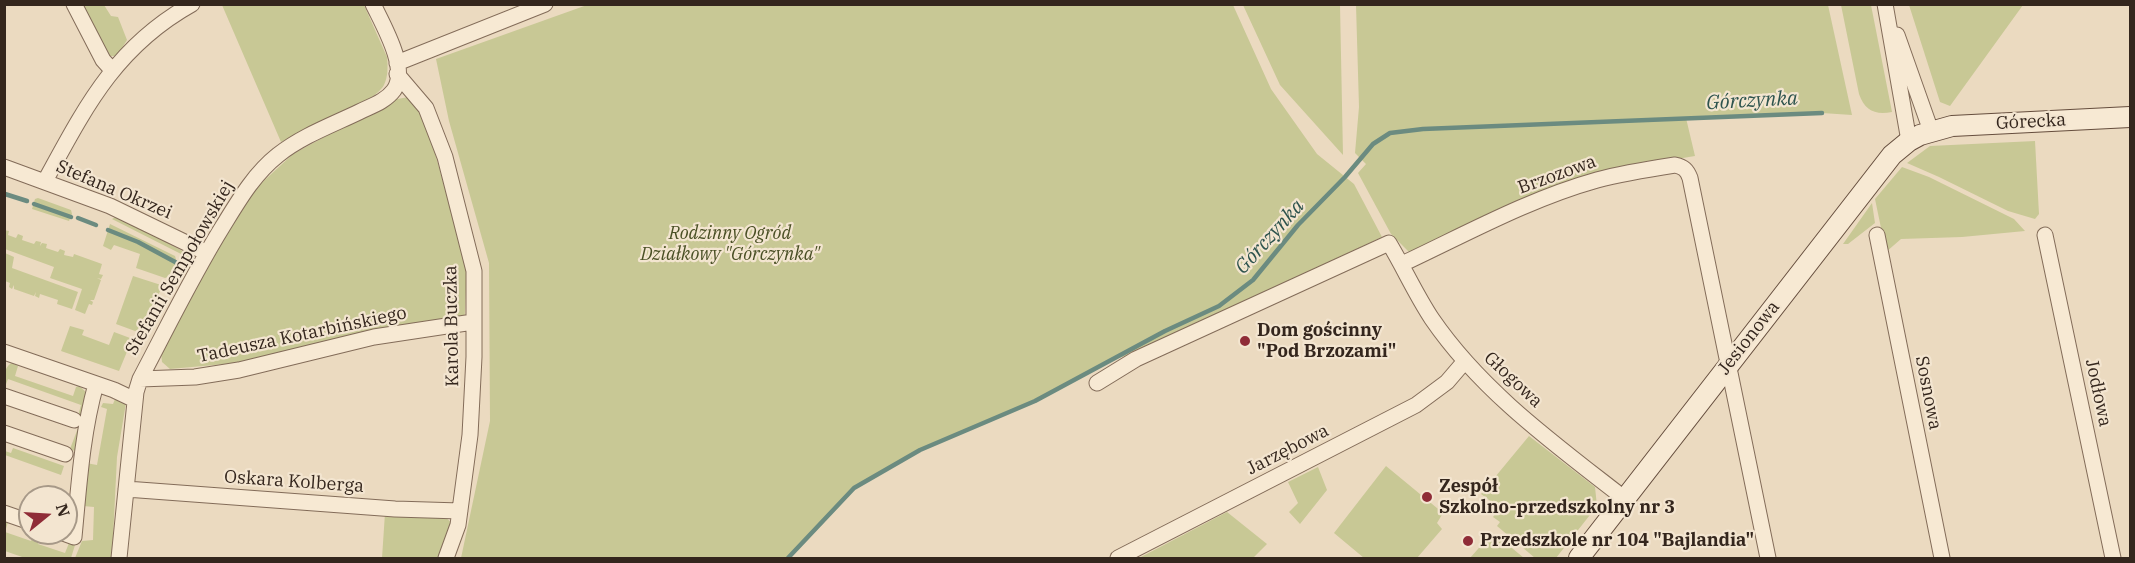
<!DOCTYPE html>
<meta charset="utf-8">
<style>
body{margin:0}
#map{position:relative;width:2135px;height:563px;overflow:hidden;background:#ebdac0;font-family:"IBM Plex Serif",serif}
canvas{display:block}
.frame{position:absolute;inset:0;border:6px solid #34261d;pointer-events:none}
.north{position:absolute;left:18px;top:485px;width:60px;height:60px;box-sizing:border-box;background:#f3e5d0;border:2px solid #a79988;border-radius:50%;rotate:72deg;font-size:16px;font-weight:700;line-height:24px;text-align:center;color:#34261d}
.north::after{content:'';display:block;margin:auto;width:21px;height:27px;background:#8f2c37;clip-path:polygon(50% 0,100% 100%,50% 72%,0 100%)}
</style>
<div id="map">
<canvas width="2135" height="563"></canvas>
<div class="frame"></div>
<div class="north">N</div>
</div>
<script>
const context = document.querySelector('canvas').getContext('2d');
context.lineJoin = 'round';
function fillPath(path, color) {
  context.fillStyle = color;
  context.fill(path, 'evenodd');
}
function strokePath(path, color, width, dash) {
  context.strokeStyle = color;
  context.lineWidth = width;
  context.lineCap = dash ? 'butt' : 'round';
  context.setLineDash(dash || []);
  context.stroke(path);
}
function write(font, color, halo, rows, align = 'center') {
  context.font = font + ' "IBM Plex Serif",serif';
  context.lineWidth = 4.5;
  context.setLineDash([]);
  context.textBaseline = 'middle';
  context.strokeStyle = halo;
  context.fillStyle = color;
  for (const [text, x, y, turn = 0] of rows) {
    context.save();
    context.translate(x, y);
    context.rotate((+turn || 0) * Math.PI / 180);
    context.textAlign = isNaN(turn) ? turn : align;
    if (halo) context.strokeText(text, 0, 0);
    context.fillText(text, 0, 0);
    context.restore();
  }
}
fillPath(new Path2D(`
 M81,5H104L111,16L118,17L127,40L117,56H108Z
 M222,5H364L387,57C388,66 388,77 384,85C373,105 304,132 281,142Z
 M587,5H1233L1271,89L1317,154L1354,184L1382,237L1136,353L1111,360L1035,401L920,450L854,488L788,558H461L490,421L489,263L449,121L436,59Z
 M1243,5H1340L1343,155L1280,85Z
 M1356,5H1828L1852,115L1822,113L1686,118L1695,156L1622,168L1410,253L1391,234L1358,173L1366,164L1355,153L1359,107Z
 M1841,5H1871L1892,112C1875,115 1865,111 1859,94Z
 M1909,5V4L2023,5L1950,106L1940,102Z
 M414,96L428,128L467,267L464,331L236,363L170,369L162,362L161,353L213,257L256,188L293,154L392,100Z
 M2035,141L2039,214L2035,219L2008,211L1939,177L1907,163L1930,146Z
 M1902,167L1929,177L2014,219L2025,231L1962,237L1901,239L1886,252L1875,199Z
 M38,198L71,210L72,214L69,221L32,209L35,199Z
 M1872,203L1875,223L1848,244H1843Z
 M117,216L188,254L192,260L190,268L182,261L185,256L112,219Z
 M110,224L175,256L177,263L168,277L165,278L136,268L140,254L114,245L111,250L103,246Z
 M4,230L9,231L8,235L16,238L18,234L23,236L22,240L34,244L36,241L41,242L40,246L42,243L47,244L46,248L58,252L60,249L65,251L64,255L73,257L74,254L102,264L99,274L103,275L101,279L97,278L101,280L94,300H90L93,302L92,305L89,304L85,314L75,310L82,289L50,278L54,267L5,249Z
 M5,253L14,257L12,268L78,292L72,309L57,304L58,300L40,294L39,298L35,296L36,292L34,296L14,289V285L12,289L9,287L10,283L5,281Z
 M133,276L161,285L162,288L138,330L135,331L116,324Z
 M70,326L84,330L82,335L109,345L114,332L130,338L131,342L119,371L61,351Z
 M12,363L18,366L15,376L73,396L76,387L79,386C81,388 85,390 86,393C87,396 76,443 75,451L70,449L78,428L75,427L81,405L8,379L5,387C5,378 3,367 12,363Z
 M115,399L126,403L117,457L112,558H75L82,541L93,540L94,507L83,506L86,463L97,465L107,409L101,407L103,403L113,404Z
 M1529,436L1595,487L1597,506L1556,558H1535L1497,526L1500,522L1493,517L1500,508L1481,494Z
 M13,448L64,466L61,475L5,455V451L11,453Z
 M1386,466L1443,513L1437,523L1442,529L1417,558H1364L1334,533Z
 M1318,467L1327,490L1300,524L1289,512L1298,503L1288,482Z
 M1227,512L1267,544L1253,558H1139Z
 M385,513L445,517L452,523L441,558H382Z
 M5,519L8,522L5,532L31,541L34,533H41L38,544L65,553L69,543L75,545L71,558H25L5,551Z
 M1489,538L1501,539L1524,558H1470L1485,541Z`), '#c8c895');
strokePath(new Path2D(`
 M5,194L27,201
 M34,204L71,217
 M78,218L96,225
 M108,230L138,242L177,263
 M788,558L854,488L920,450L1035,401L1165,331L1219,306L1253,280L1298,225L1345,177L1373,144L1390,133L1423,129L1822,113`), '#6b8b80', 4.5);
const street = new Path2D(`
 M74,4L103,60L112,70
 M1885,4L1909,141
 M1897,35L1931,131
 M397,63L545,4
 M397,74L426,108L445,157L474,271V357L470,435L458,525L446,558
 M4,167L110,206L207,253
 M45,181C85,108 115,47 192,4
 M1877,235L1942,558
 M2045,235L2113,558
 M1402,264C1466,234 1529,199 1597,180C1623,173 1649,169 1675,165C1684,167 1687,170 1690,178L1768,558
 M4,352L114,390L135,400
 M140,379L195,377L239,370L374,337L473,322
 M1097,383L1136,359L1389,243C1404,268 1416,295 1432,319C1482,392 1556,445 1625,499
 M4,396L74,420
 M4,433L65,454
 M126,489L395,509L460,511
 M4,513L30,522
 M63,533L74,537C79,485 82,434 96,384
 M119,558L136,392L140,379C167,328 192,276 223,226C239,200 254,174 278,155C302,136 332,125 359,112C371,106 385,102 394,90C409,69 383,25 373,4
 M1118,558L1416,405L1447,382L1465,361`);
const secondary = new Path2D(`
 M1579,558L1892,155L1909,141L1920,135L1952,126L2130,117`);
strokePath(street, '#836c59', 17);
strokePath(secondary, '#654d3d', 22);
strokePath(street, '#f7e9d3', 15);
strokePath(secondary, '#f7e9d3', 20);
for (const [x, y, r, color] of [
 [1245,341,6,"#8f2c37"],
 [1427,497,6,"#8f2c37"],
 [1468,541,6,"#8f2c37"]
]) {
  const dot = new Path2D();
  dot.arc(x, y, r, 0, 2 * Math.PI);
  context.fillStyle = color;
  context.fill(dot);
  strokePath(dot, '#f3e5d0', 2);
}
write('18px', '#34261d', '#f3e5d0', [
 ["Górecka",2031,122,-3],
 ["Brzozowa",1557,175,-20],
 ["Stefana Okrzei",114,190,23],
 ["Stefanii Sempołowskiej",180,268,-60],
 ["Karola Buczka",452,326,-91],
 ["Tadeusza Kotarbińskiego",302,335,-12],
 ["Jesionowa",1749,338,-52],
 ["Głogowa",1513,380,43],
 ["Sosnowa",1928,393,79],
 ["Jodłowa",2098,393,78],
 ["Jarzębowa",1288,450,-27],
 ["Oskara Kolberga",294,482,4]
]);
write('italic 18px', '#494f24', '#f3e5d0', [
 ["Rodzinny Ogród",730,234],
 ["Działkowy \"Górczynka\"",730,255]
]);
write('bold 18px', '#34261d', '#f3e5d0', [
 ["Dom gościnny",1257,331],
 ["\"Pod Brzozami\"",1257,352],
 ["Zespół",1439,487],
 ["Szkolno-przedszkolny nr 3",1439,508],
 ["Przedszkole nr 104 \"Bajlandia\"",1480,541]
], 'left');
write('italic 20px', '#2d534d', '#f3e5d0', [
 ["Górczynka",1752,101,-3],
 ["Górczynka",1270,237,-48]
]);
</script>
